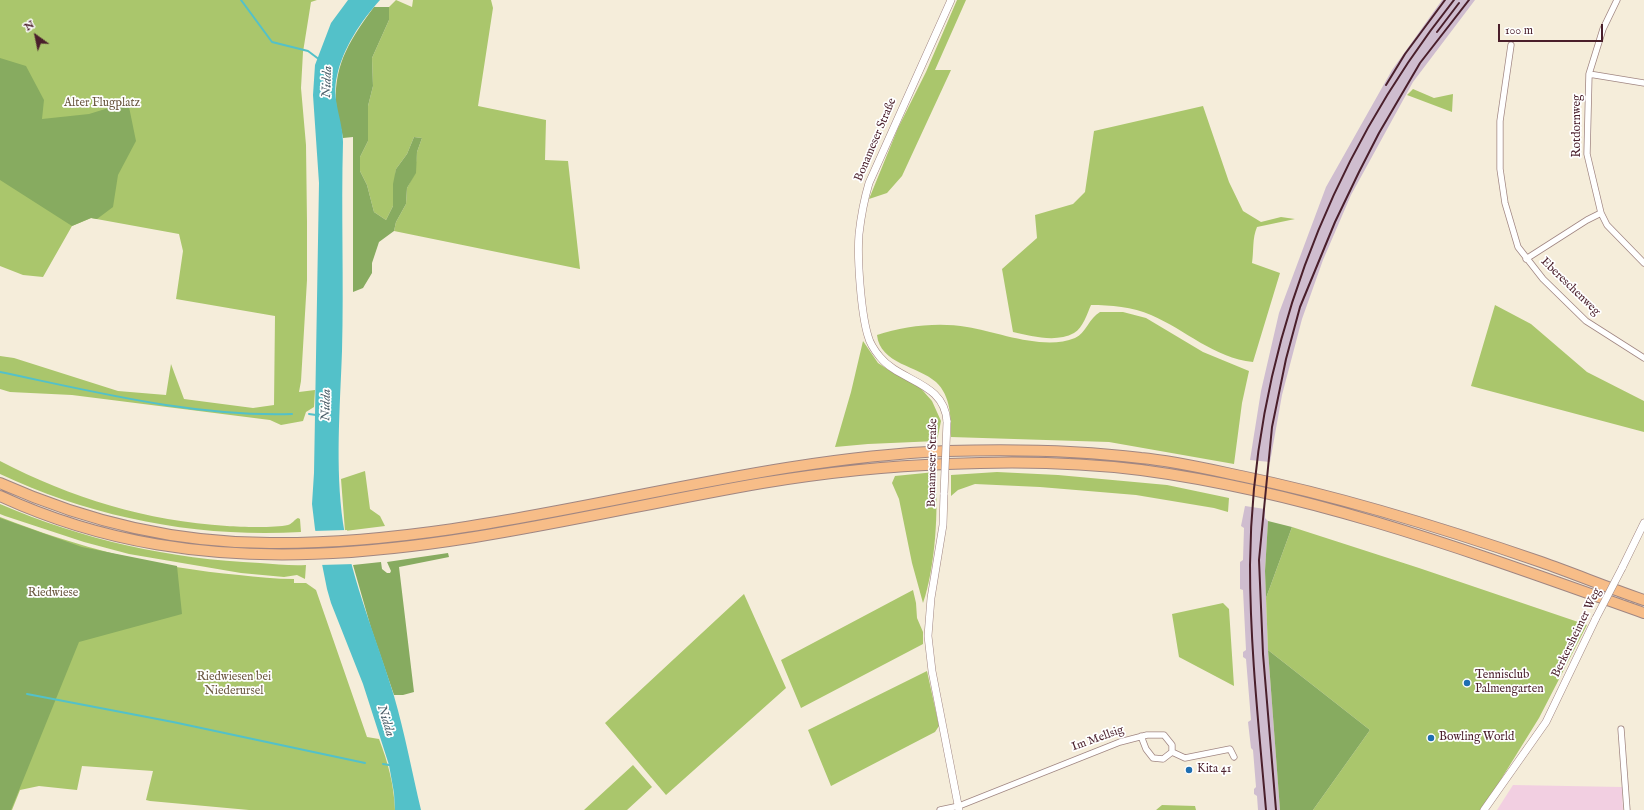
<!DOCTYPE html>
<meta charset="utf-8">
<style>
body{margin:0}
#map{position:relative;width:1644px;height:810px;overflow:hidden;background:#f5edda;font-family:"IM FELL English",serif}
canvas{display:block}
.north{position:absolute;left:16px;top:16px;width:40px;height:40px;-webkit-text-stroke:3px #fff;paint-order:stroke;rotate:327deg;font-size:11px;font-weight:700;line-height:16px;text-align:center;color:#4a1f2b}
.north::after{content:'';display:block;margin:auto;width:14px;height:18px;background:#4a1f2b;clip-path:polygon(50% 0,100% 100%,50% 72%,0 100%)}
.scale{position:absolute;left:1498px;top:24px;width:105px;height:18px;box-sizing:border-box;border:2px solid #4a1f2b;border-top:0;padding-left:5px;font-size:12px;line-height:14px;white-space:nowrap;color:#4a1f2b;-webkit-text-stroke:3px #fff;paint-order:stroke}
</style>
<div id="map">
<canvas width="1644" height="810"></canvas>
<div class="north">N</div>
<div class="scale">100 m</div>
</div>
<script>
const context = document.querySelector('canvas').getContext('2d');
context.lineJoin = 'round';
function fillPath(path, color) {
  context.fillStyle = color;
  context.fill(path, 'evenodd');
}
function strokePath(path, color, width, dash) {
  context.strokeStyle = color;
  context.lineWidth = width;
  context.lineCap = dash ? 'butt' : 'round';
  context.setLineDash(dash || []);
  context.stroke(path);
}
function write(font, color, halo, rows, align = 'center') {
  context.font = font + ' "IM FELL English",serif';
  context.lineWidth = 3.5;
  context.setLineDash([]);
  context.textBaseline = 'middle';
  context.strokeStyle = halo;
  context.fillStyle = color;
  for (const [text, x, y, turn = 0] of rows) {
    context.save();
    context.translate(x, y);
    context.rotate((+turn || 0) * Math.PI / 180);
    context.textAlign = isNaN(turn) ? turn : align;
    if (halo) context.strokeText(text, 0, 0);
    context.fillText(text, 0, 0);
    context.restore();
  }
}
fillPath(new Path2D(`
 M1513,785L1622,787L1623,810H1497Z`), '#f2cfe1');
fillPath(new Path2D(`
 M1442,0H1475L1413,82L1351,195L1323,260L1302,319L1282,395L1270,462L1250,460L1261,391L1279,313L1326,187L1392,70Z
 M1245,506L1265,509V518L1268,521L1265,571L1268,650L1280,810H1258L1257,796L1254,794V789L1256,787L1253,750L1251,748L1248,722L1251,720L1246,659L1243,657V652L1246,650L1243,590L1240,589V562L1243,560L1244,528L1241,526Z`), '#cfbdcf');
fillPath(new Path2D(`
 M0,0H317L311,2L303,52L301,88L306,145L307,222V280L301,381L299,392L315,390L314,407L306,412L303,421L281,425L270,420L72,395L10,392L0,389V356L14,358L118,391L166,395L171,364L184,399L253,408L274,405L275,316L176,299L183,251L179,234L91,218L72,226L43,277L23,275L0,266Z
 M396,0L412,7L413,0H491L493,8L478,106L546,120L545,160L568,161L580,269L394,231L396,222L406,204L407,188L415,173L417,152L422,138L414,137L407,154L396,169L393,206L386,220L374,212L367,185L360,171V157L368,141V106L373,86L372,58L389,20V7Z
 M957,0H966L935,70H951L902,176L887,193L869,199L898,128L926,72Z
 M1413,89L1434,98L1453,94L1452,112L1407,95Z
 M1203,106L1229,182L1243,211L1261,222L1281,217L1295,219L1257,227C1252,239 1254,250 1252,263L1280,273L1253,362C1214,358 1186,330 1151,315C1133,307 1110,305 1091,305C1087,314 1083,328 1074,333C1056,343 1031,336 1013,332L1002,269L1037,238L1035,215L1073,204L1085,192L1094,131Z
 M1495,305L1531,324L1587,372L1644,401V432L1471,386Z
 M1100,312H1123L1146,318L1203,352L1249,371L1242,403L1234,464L1109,442L951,437C951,418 951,396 936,382C918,366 880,364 877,335C904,326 938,322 967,327C998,332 1044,351 1075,338C1086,333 1089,318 1100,312Z
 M863,341L878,363L895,374L917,384L932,401L941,421L937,441L868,444L835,447L851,392Z
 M0,461C71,498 147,521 227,526C241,527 275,528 288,525C292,524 294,520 298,518L300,519L301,532C197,538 94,518 0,474Z
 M365,471L370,509L380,516L385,526L345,531L341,479Z
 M935,472C939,509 935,568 923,603L912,563L899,499L892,483L895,476Z
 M997,472L1058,475L1167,485L1229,498L1228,512L1214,508L1136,495L1040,487L975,484L958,490L951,496V475Z
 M0,504C83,540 170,559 260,563C276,564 291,566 306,565L305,579L297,575L284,577L241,573L129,554L84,542L5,516L0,514Z
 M0,517C77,547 157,568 239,575C257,577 276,579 294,579V583H306L316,590L367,737L379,739C388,762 394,785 395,810H249L150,801L146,800L153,771L82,766L77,790L39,786L20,790L12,810H0Z
 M1292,527L1419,568L1587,625L1539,718L1482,810H1313L1370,730L1268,650L1266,598Z
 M913,590L916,603L917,618L923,632V644L801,708L781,660Z
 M744,594L786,688L666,795L605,723Z
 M1223,603L1229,609L1234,686L1179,657L1172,614Z
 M927,671L939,726L935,732L831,786L808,730Z
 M633,765L652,787L627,810H584Z
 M1162,805L1195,806L1196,810H1156Z`), '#aac66c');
fillPath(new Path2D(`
 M374,7H389V20L372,58L373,86L368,106V141L360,157V171L367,185L374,212L386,220L393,206V184L396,169L407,154L414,137L422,138L417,152L416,173L407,188L406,204L396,222L394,231L379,242L372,263V273L363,288L353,292V137L343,138C341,126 336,114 336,102C334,63 352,37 374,7Z
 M0,58L26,66L44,100L42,119L89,114L128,102L136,141L118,175L113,207L97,219L91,218L72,226L0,180Z
 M0,518L82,547L177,566L182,614L79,642L11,810H0Z
 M1268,521L1292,527L1266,598L1265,571Z
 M448,553L449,557L399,567L414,692L403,695H394L371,628L353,565L381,562L382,569L387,573H390L391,571L387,562Z
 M1268,650L1370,730L1313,810H1280Z`), '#87ab60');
fillPath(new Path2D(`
 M348,0H380C361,21 343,48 337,76C331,99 343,120 343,142C341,212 344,282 342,351C340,408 335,467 343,523C352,583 377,638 394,696C405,734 412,772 421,810H395L394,793L389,765L363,684L331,603L327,589L315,529L312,504L314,473L319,183L313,95L315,65L331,23Z`), '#53c1c9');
fillPath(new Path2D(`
 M347,530L355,564L320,565L313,531Z`), '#f5edda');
strokePath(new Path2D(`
 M241,0L272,42L308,51L320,60
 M0,372C96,392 194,417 292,414
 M309,414L316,415
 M27,694L173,722L365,763
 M383,764L389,765`), '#53c1c9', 2);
const minor = new Path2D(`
 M1617,0L1603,29L1589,74L1587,154L1601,213L1607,225L1644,263
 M1511,45L1500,121V169L1505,203L1518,247L1543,279L1586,321L1644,358
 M1589,74L1644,83
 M1526,259L1587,220L1601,213
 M1621,729L1627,810
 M1141,736L1146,749L1153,758L1163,759L1172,752
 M940,810L959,806L1120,742L1147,735H1164L1172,745V752L1185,758L1230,749L1234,757`);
const tertiary = new Path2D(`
 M947,422C945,382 900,382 880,357C875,351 870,344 868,336C861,313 857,258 859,234C861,216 864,200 869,183L951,0
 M944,493L943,525L931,598L928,636L932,671L959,810
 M1622,568L1644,523
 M1484,810L1546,722L1596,618`);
const motorway = new Path2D(`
 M0,483C85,521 177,543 270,543C500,545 718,460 947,451C1011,449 1077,450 1141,458C1174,461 1208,469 1241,476C1343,497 1443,528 1541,562C1575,574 1609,588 1644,600
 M0,496C251,612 507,527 762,483C823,473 885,466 947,464C1011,461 1078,462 1141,470C1315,493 1480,555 1644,613`);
strokePath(minor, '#a08682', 7);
strokePath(tertiary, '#a08682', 8);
strokePath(motorway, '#a08682', 12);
strokePath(minor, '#fff', 5.5);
strokePath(tertiary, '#fff', 7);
strokePath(motorway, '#f7bd88', 10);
strokePath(new Path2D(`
 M1437,32L1459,3
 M1386,85L1405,54L1445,0
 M1266,810C1259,729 1250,647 1250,565C1252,359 1326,161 1454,0
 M1276,810L1263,654L1259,560L1272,427L1286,359L1300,307L1335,222L1359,172L1379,133L1420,63L1469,0`), '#4a1f2b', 2);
const tertiaryBridge = new Path2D(`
 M944,493L947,422
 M1596,618L1622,568`);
strokePath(tertiaryBridge, '#a08682', 8, []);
strokePath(tertiaryBridge, '#fff', 7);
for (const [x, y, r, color] of [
 [1467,683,4,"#1f6fb2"],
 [1431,738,4,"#1f6fb2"],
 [1189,770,4,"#1f6fb2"]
]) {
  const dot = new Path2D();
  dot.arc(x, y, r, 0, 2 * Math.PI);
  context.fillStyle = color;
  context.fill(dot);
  strokePath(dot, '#fff', 1.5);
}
write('12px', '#6c5942', '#fff', [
 ["Alter Flugplatz",102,104],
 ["Riedwiese",53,594],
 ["Riedwiesen bei",234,678],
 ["Niederursel",234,692]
]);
write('12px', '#4a1f2b', '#fff', [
 ["Rotdornweg",1578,126,-90],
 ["Bonameser Straße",876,140,-67],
 ["Ebereschenweg",1570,287,44],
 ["Bonameser Straße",933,463,-89],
 ["Berkersheimer Weg",1577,633,-64],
 ["Im Mellsig",1098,739,-20]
]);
write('12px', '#4a1f2b', '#fff', [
 ["Tennisclub",1475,676],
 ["Palmengarten",1475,690],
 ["Bowling World",1439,738],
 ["Kita 41",1197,770]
], 'left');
write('italic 13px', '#4e606a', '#fff', [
 ["Nidda",328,82,-88],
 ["Nidda",327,405,-89],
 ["Nidda",385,721,73]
]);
</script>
